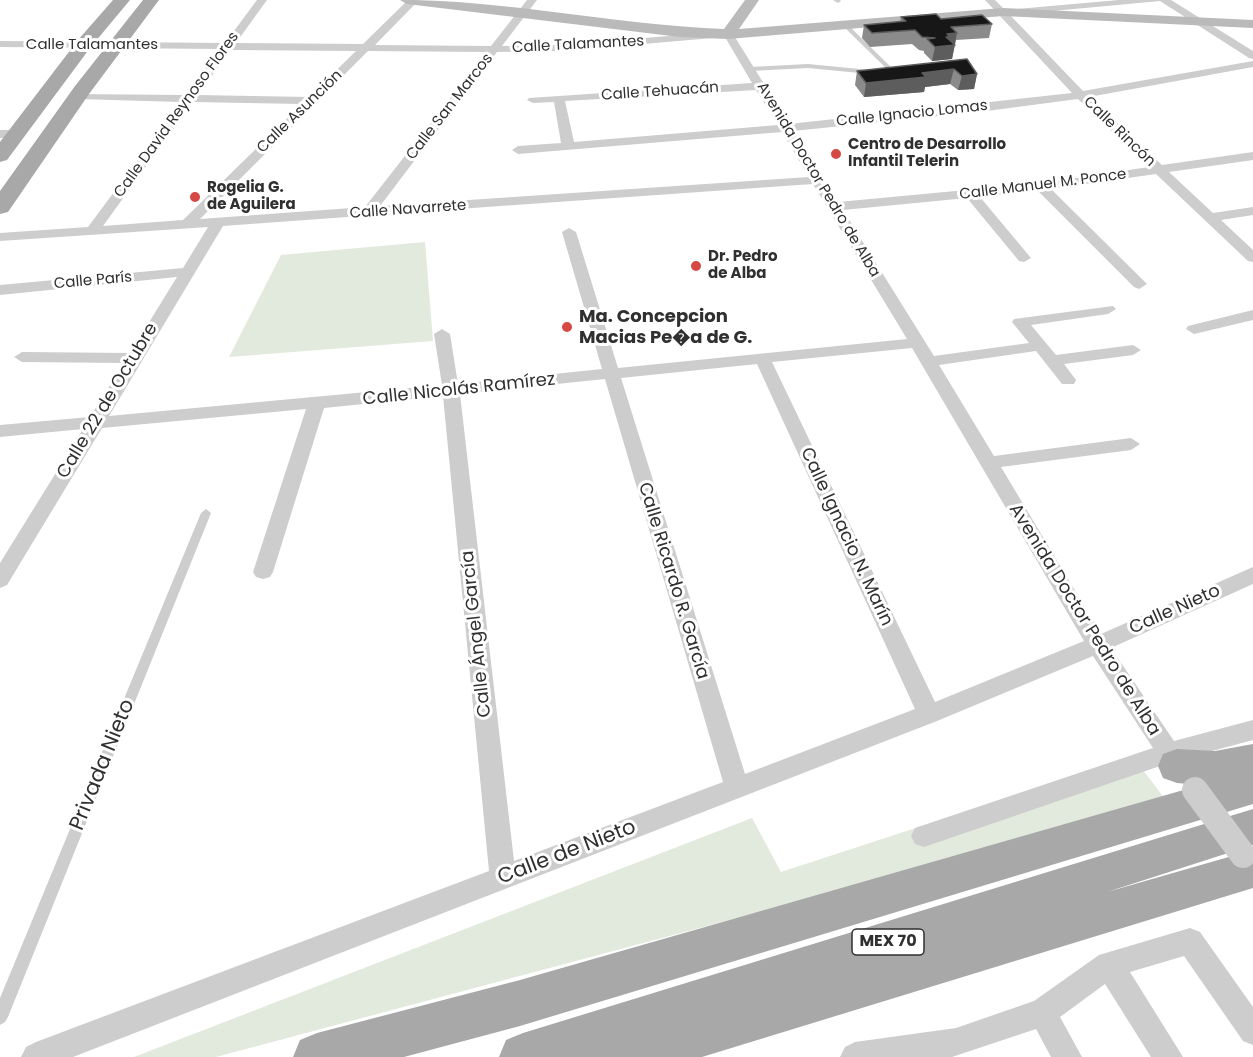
<!DOCTYPE html>
<meta charset="utf-8">
<style>
body{margin:0}
canvas{display:block;background:#fff}
</style>
<canvas width="1253" height="1057"></canvas>
<script>
const context = document.querySelector('canvas').getContext('2d');
context.lineJoin = 'round';
function fillPath(path, color) {
  context.fillStyle = color;
  context.fill(path, 'evenodd');
}
function strokePath(path, color, width, dash) {
  context.strokeStyle = color;
  context.lineWidth = width;
  context.lineCap = dash ? 'butt' : 'round';
  context.setLineDash(dash || []);
  context.stroke(path);
}
function write(font, color, halo, rows, align = 'center') {
  context.font = font + ' Poppins,sans-serif';
  context.lineWidth = 6;
  context.setLineDash([]);
  context.textBaseline = 'middle';
  context.strokeStyle = halo;
  context.fillStyle = color;
  for (const [text, x, y, turn = 0] of rows) {
    context.save();
    context.translate(x, y);
    context.rotate((+turn || 0) * Math.PI / 180);
    context.textAlign = isNaN(turn) ? turn : align;
    if (halo) context.strokeText(text, 0, 0);
    context.fillText(text, 0, 0);
    context.restore();
  }
}
fillPath(new Path2D(`
 M425,242L433,341L229,357L281,255Z
 M1133,757L1168,803L216,1057H134L752,818L781,872Z`), '#e2e9dd');
fillPath(new Path2D(`
 M833,0H840L841,1L838,3Z
 M843,24H847L895,71V73H891L843,26Z
 M808,64L870,70L873,72L870,74L808,68L750,71L747,69L750,67Z
 M206,509L211,513L8,1017L5,1022L0,1025V998L201,513Z`), '#cdcdcd');
fillPath(new Path2D(`
 M257,0H267L236,43L363,44L408,0H419L375,45L491,46L527,0H537L502,46L561,45L728,31L733,34L789,124L1072,93L985,0H995L1005,10L1119,0H1171L1253,51V59L1249,58L1160,1L1010,15L1083,91L1253,61V67L1089,97L1162,165L1253,152V160L1169,172L1213,213L1253,207V215L1221,220L1253,250V262L1248,261L1156,174L1051,189L1144,281L1147,284L1139,289L1134,287L1038,191L980,197L1031,258L1024,262L1019,261L967,198L843,210L934,356L1029,343L1012,322L1014,319L1113,306L1116,309L1108,314L1031,325L1056,355L1133,345L1141,350L1133,355L1064,364L1076,380L1074,384H1062L1036,351L939,365L994,456L1131,438L1140,444L1131,450L1001,467L1101,634L1253,567V584L1111,648L1174,741L1253,720V740L1186,758L1194,773L1190,780C1175,786 1171,777 1163,765L924,847L915,844L911,836L915,828L1153,748L1093,656L937,721L73,1057H21L26,1047L36,1042L489,871L443,396L324,408L273,572L270,577L263,579L256,577L253,572L306,409L102,428L7,585L0,588V563L83,429L0,437V425L90,417L124,363L22,362L14,357L22,352L130,353L177,277L0,295V285L183,268L208,227L0,241V233L88,227L181,102L78,99L74,98V94L186,95L220,49L0,47V41L225,43ZM725,37L752,83L529,98L527,100L533,103L554,102L561,143L518,146L512,150L518,154L782,132L809,177L380,206L497,52L561,51ZM231,50L356,51L309,97L198,95ZM368,51L486,52L365,207L200,219ZM756,90L778,125L574,142L565,101ZM1078,99L1149,167L1041,183L838,202L793,131L979,112ZM193,102L302,104L183,220L103,226ZM813,184L907,339L618,368L576,232L569,228L562,232L602,369L458,384L450,334L442,329L434,334L442,385L109,416L223,226L361,216L367,218L373,215ZM912,348L1084,641L935,702L772,362ZM757,364L915,709L745,774L621,378ZM605,379L723,782L514,861L460,394Z
 M0,130H16L22,134L16,138H0Z
 M1253,310V320L1194,334L1186,329L1188,326Z
 M1190,928L1200,932L1253,1007V1045L1243,1041L1184,956L1130,972L1183,1057H1151L1105,984L1060,1017L1082,1057H1051L1036,1029L952,1057H840L845,1047L855,1042L956,1028L1034,1001L1099,955Z`), '#cdcdcd');
fillPath(new Path2D(`
 M400,0C508,0 615,25 724,29L745,0H759L739,29L1003,8L1253,20V28L1003,16L728,39L680,37L407,4Z`), '#bababa');
fillPath(new Path2D(`
 M113,0H130L90,48L7,160L0,162V142L78,40Z
 M143,0H159L89,94L8,212L0,214V191L75,86Z
 M1253,744V804L520,1026L404,1057H293L300,1040L317,1033L520,980L1201,785L1177,783L1163,778L1158,766L1163,754L1177,749L1215,751Z
 M1253,809V845L1107,892L1253,850V888L702,1057H499L506,1040L523,1033Z`), '#a8a8a8');
strokePath(new Path2D(`
 M1195,790L1243,855`), '#cdcdcd', 26);
fillPath(new Path2D(`
 M901,17L941,19L992,24L989,38L956,40L952,59L932,61L924,53V51L919,50L912,44L870,47L862,38L864,25L900,22Z
 M967,59L977,74L974,89L958,90L950,84L925,87L924,92L864,97L855,85L857,71Z`), '#8b8b8b');
fillPath(new Path2D(`
 M957,33L952,59L932,61L935,47L947,34Z
 M954,69L950,84L925,87L924,92L864,97L866,83L922,73Z
 M977,74L974,89L958,90L962,76Z`), '#5d5d5d');
const building = new Path2D(`
 M936,14L941,19L982,15L992,24L951,27L957,33L947,34L950,37H946L955,45L935,47L927,39L935,38L922,37L915,30L872,33L864,25L906,21L901,17Z
 M967,59L977,74L962,76L954,69L922,73L926,77L866,83L857,71Z`);
fillPath(building, '#171717');
strokePath(building, '#5d5d5d', 1.5);
for (const [x, y, r, color] of [
 [836,154,6,"#d64843"],
 [195,197,6,"#d64843"],
 [696,266,6,"#d64843"],
 [567,327,6,"#d64843"]
]) {
  const dot = new Path2D();
  dot.arc(x, y, r, 0, 2 * Math.PI);
  context.fillStyle = color;
  context.fill(dot);
  strokePath(dot, '#fff', 2);
}
write('15px', '#303030', '#fff', [
 ["Calle Talamantes",92,45],
 ["Calle Talamantes",578,45,-3],
 ["Calle Tehuacán",660,92,-4],
 ["Calle San Marcos",450,107,-52],
 ["Calle Asunción",300,112,-44],
 ["Calle Ignacio Lomas",912,114,-6],
 ["Calle David Reynoso Flores",177,115,-54],
 ["Calle Rincón",1119,132,44],
 ["Avenida Doctor Pedro de Alba",818,180,59],
 ["Calle Manuel M. Ponce",1043,185,-7],
 ["Calle Navarrete",408,210,-4],
 ["Calle París",93,281,-5]
]);
write('bold 15px', '#303030', '#fff', [
 ["Centro de Desarrollo",848,145],
 ["Infantil Telerin",848,162],
 ["Rogelia G.",207,188],
 ["de Aguilera",207,205],
 ["Dr. Pedro",708,257],
 ["de Alba",708,274]
], 'left');
for (const [x, y, w] of [
 [888,942,72]
]) {
  const box = new Path2D();
  box.roundRect(x - w / 2, y - 13, w, 26, 4.5);
  context.fillStyle = '#fff';
  context.fill(box);
  strokePath(box, '#303030', 1.5);
}
write('bold 16px', '#303030', null, [
 ["MEX 70",888,942]
]);
write('bold 18px', '#303030', '#fff', [
 ["Ma. Concepcion",579,317],
 ["Macias Pe�a de G.",579,338]
], 'left');
write('18px', '#303030', '#fff', [
 ["Calle Nicolás Ramírez",459,390,-6],
 ["Calle 22 de Octubre",108,401,-59],
 ["Calle Ignacio N. Marín",846,537,65],
 ["Calle Ricardo R. García",673,581,73],
 ["Calle Nieto",1175,610,-24],
 ["Avenida Doctor Pedro de Alba",1084,620,58],
 ["Calle Ángel García",477,634,-96]
]);
write('21px', '#303030', '#fff', [
 ["Privada Nieto",103,765,-68],
 ["Calle de Nieto",567,853,-21]
]);
</script>
